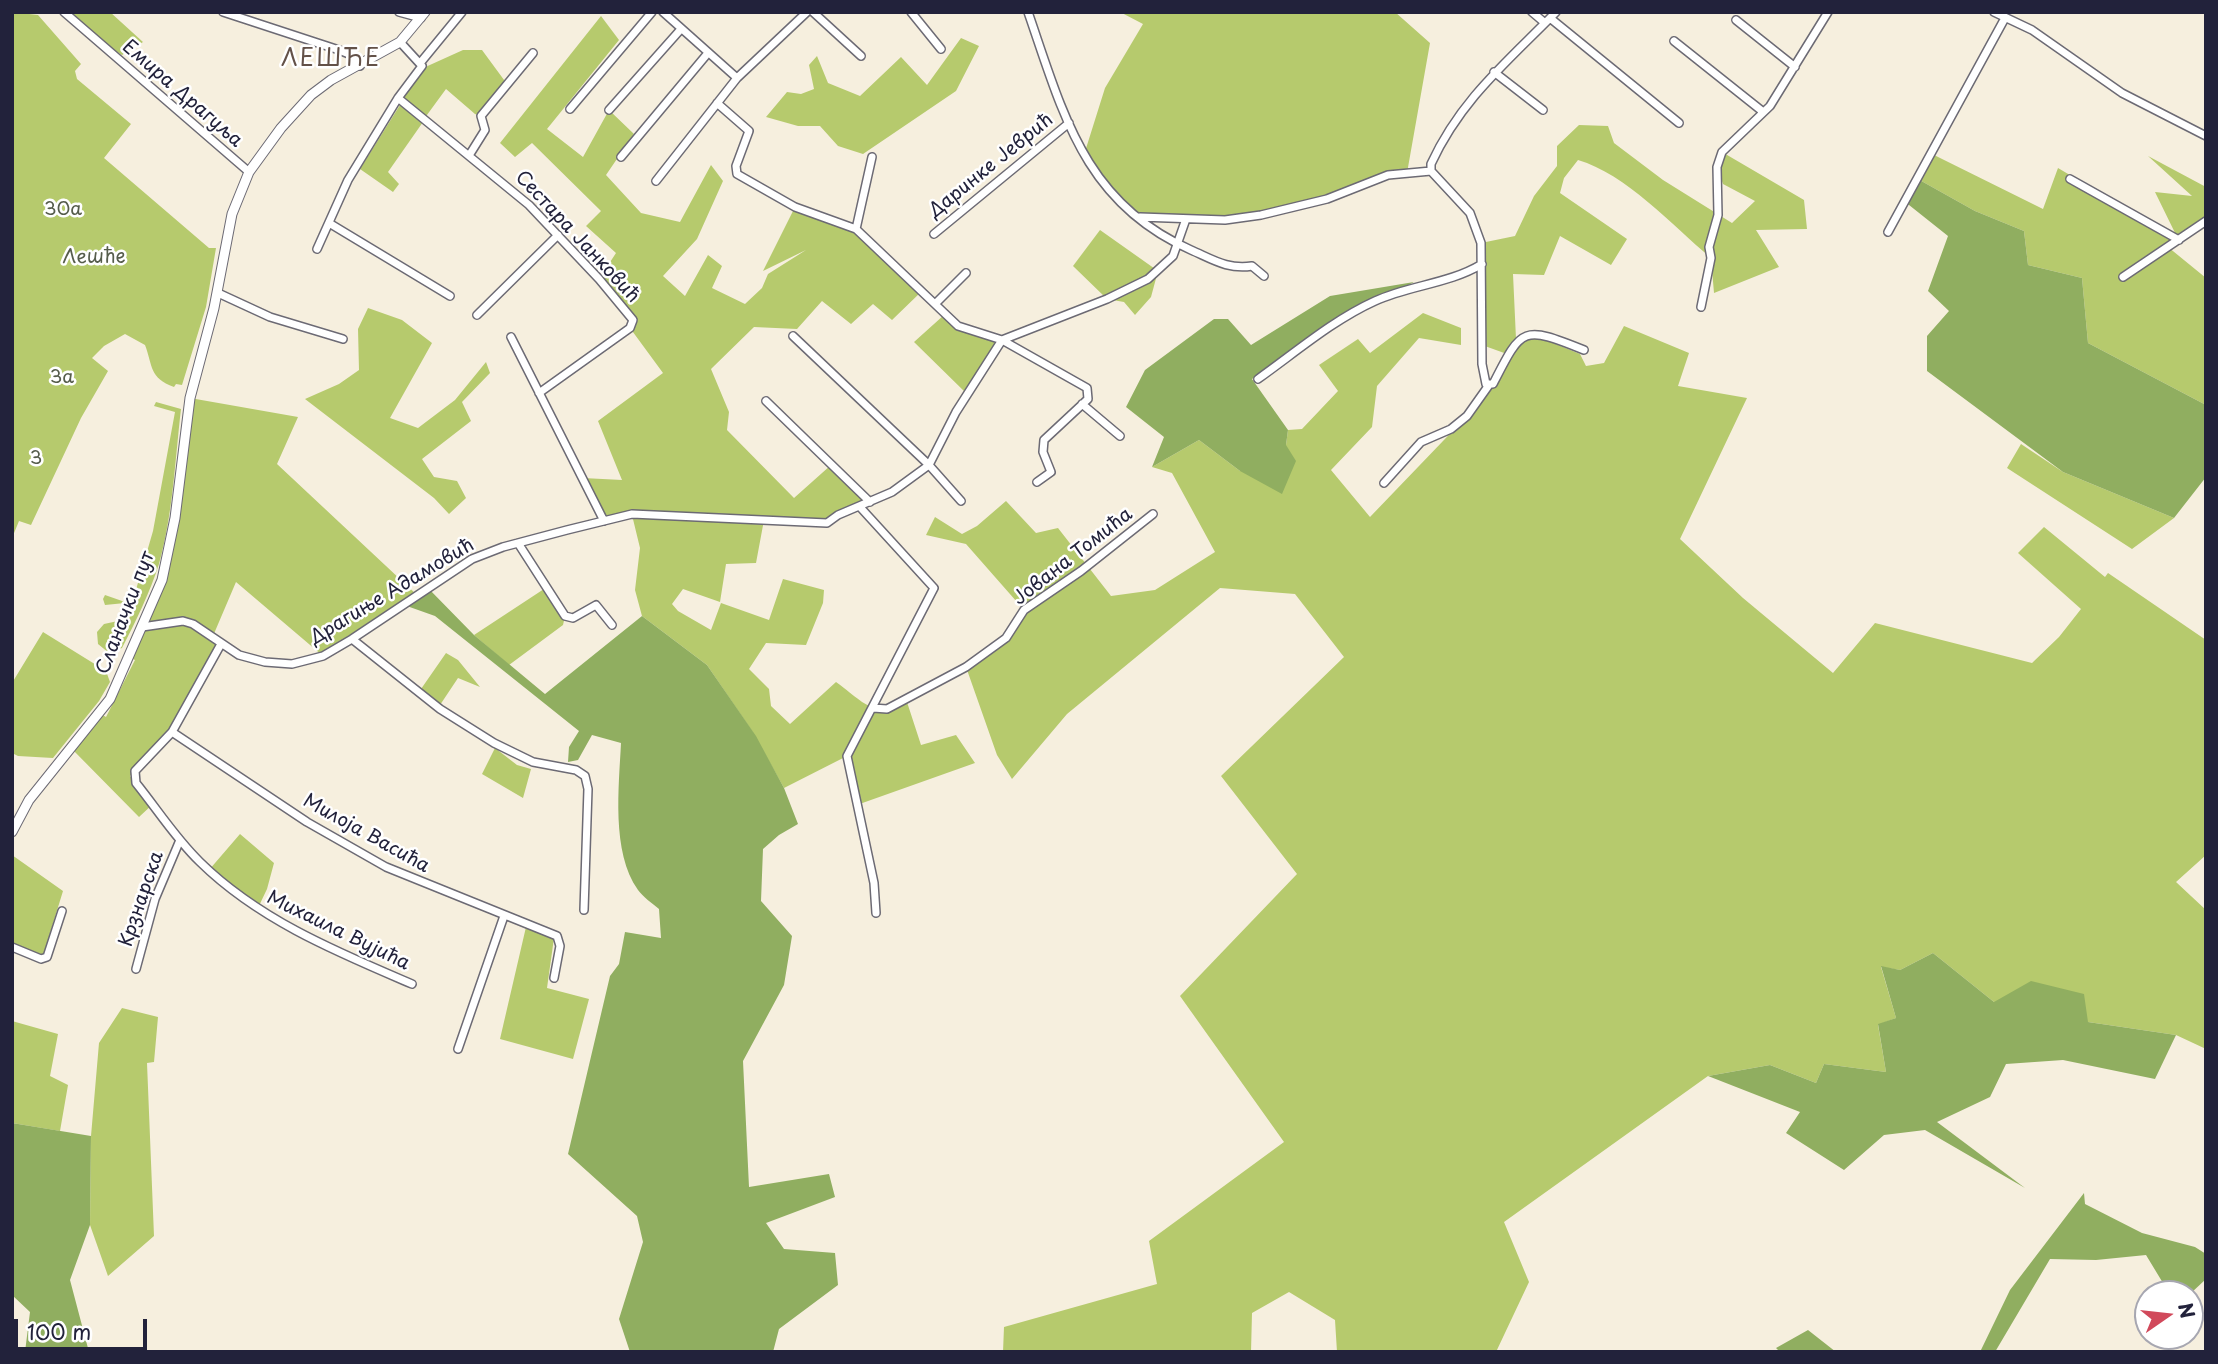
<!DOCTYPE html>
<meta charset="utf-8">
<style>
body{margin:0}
#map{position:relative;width:2218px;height:1364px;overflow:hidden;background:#f6efde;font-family:"Playpen Sans",sans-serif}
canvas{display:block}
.frame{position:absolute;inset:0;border:14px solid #22223b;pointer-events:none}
.north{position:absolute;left:2134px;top:1280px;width:70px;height:70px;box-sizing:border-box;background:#fff;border:2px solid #a7a7b1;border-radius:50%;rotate:76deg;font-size:19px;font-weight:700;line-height:28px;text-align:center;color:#22223b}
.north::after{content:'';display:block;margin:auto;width:24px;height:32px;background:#d1495b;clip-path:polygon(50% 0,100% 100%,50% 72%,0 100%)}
.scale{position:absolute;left:14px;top:1319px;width:133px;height:32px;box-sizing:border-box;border:4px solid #22223b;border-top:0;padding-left:9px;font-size:21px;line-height:24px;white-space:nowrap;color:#22223b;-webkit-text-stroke:5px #fff;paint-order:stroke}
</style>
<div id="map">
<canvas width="2218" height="1364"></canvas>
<div class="frame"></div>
<div class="north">N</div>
<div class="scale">100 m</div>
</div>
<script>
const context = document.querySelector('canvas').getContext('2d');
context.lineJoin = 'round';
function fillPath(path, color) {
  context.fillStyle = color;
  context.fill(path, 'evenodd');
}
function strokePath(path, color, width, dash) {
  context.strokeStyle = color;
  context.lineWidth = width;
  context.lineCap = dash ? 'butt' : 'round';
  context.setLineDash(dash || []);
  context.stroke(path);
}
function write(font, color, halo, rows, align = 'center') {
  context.font = font + ' "Playpen Sans",sans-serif';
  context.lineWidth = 5;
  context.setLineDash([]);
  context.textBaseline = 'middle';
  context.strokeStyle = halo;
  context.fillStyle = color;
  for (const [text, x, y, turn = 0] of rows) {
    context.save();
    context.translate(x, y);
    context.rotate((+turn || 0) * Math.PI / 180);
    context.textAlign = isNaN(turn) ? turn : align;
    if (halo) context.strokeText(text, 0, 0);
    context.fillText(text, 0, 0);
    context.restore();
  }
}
fillPath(new Path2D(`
 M12,12L38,15L81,64L75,71L77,79L131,124L104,158L209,248H216L206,307L182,385L176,384L174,387C149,378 153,366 145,345L125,334L104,346L92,358L108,371L81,418L31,525L19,521L12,538Z
 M64,12H110L143,42L122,55L91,36Z
 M1120,12H1395L1430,43L1407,173L1394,174L1335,197L1225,220L1139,217L1083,158L1105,88L1143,24Z
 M601,16L619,40L547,129L583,157L609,110L634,134L606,175L641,213L680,222L711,165L723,181L697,239L663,276L685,296L708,255L722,266L712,288L745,304L762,288L768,274L806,250L763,271L795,207L845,224L922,291L892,320L873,304L851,324L822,301L797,329L754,327L711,369L729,412L727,430L794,498L831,465L870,502L827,523L764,520L756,563L726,564L720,602L683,589L672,604L678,611L711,630L721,603L769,620L783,579L824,590L823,603L806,645L766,643L749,669L769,689L771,706L790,724L836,682C868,705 868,716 906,699L921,745L956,735L975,763L854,806L847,756L784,788L752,731L707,665L642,616L635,590L640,548L632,515L604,521L583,478L622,480L598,421L663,373L630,328L633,324L599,279L616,253L586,226L601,211L532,143L515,157L500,143Z
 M961,38L979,46L956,91L863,154L838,146L820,126H798L766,117L787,92L801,94L814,89L809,65L817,56L828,83L860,96L901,57L927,85Z
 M463,50H482L507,84L481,116L475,114L446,89L424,119L398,98L421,69Z
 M400,105L423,122L388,172L399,184L393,192L360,169Z
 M1579,125L1608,126L1614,143L1663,180L1732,223L1755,201L1723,184L1717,167L1722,152L1804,200L1807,229L1756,230L1779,267L1714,293L1711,258C1672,225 1626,174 1578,160L1564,178L1560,193L1627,239L1611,265L1560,236L1544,275L1513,274L1516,339L1534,335L1580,354L1586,366L1604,363L1624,326L1689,353L1678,386L1747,398L1680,539L1743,598L1833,673L1875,623L2032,663L2059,637L2081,609L2018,553L2044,527L2105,577L2108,573L2206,640V855L2176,882L2206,910V1049L2176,1035L2088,1022L1994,1002L1933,953L1900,970L1881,967L1896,1018L1878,1025L1886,1072L1824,1064L1816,1083L1770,1065L1708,1076L1504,1222L1529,1282L1496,1352H1337L1335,1320L1289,1292L1252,1313L1251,1352H1003L1004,1327L1157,1284L1149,1241L1284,1142L1180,996L1297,874L1221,776L1344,657L1295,594L1220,588L1067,714L1012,779L997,755L966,667L1006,638L1024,610L966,544L926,535L935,517L962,534L977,526L1006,501L1036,533L1058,528L1111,596L1155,590L1215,552L1172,473L1152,467L1199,440L1240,471L1286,445L1288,430L1302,429L1338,391L1319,365L1358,339L1370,353L1423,313L1461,328V345L1419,338L1377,386L1372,427L1331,470L1370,517L1467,416L1507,354L1482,345L1481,243L1515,236L1534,196L1557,166V146Z
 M1930,153L2043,209L2058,168L2178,239L2155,192L2192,196L2148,156L2206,187V223L2168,247L2206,278V405L2088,343L2082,278L2028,265L2024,231L1975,211L1916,178Z
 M1100,230L1158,271L1151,297L1135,315L1124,302L1107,299L1073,266Z
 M368,308L402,320L432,343L390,418L418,428L455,400L486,362L490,373L462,402L471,421L422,459L434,477L457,481L466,498L449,514L434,498L305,399L339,384L359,370L358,329Z
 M944,315L958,326L1002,340L967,394L914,342Z
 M190,398L298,417L277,464L417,595L323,656L236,582L213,636L221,644L181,717L130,776L153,804L139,817L71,748L101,714L106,717L135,660L129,657L162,580Z
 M156,402L181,409C175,460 173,514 159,564C150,592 136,621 122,648L109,653L98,644L97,632L104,624L118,621L125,603L105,605L103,599L105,595L125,602L133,600L153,531L175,412L154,406Z
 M2021,444L2063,472L2174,518L2132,549L2007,468Z
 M547,587L565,616L563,625L509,665L474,635Z
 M43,632L106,671L110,682L99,701L53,758L18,756L12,753V683Z
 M446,653L458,660L480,687L458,678L440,705L421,689Z
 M495,748L517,765L531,769L523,798L482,774Z
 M240,834L274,863L267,889L257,910L209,870Z
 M12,855L63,891L43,956L12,945Z
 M526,927L554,938L547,988L589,999L573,1059L500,1039Z
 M122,1008L158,1017L154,1062L147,1063L154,1236L108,1276L90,1225L91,1136L99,1043Z
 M12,1021L58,1034L50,1076L68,1085L60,1131L12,1123Z`), '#b6ca6d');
fillPath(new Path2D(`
 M1916,178L1975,211L2024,231L2028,265L2082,278L2088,343L2206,405V477L2174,518L2063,472L1927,371V336L1949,311L1928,291L1948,236L1904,201Z
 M1414,282L1344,320L1252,379L1288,430L1286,445L1296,461L1282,494L1240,471L1199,440L1152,467L1164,437L1126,407L1145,370L1214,319H1228L1251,345L1330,296Z
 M428,588L474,635L545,694L642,616L707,665L756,736L784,788L798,824L779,835L763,849L761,901L792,936L784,985L743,1061L749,1187L829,1174L835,1197L766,1223L784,1249L835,1253L838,1285L779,1329L773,1352H630L619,1319L643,1242L637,1216L568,1154L610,976L619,964L625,932L661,938L659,909C652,903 643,897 638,890C611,852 619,786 621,743L592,735L578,760L568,762L569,747L579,731L435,616L404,605Z
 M1933,953L1994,1002L2031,981L2084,994L2088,1022L2176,1035L2155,1079L2063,1060L2006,1064L1990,1097L1937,1122L2025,1188L1925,1130L1884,1135L1844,1170L1786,1133L1800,1112L1708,1076L1770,1065L1816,1083L1824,1064L1886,1072L1878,1024L1896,1018L1881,966L1900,970Z
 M12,1123L91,1136L90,1225L70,1280L89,1352H25L30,1312L12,1295Z
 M2084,1193L2085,1204L2142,1233L2195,1247L2206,1254V1279L2190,1294H2163L2166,1288L2146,1255L2096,1260L2050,1259L1995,1352H1980L2010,1290Z
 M1808,1330L1836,1352H1780L1776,1348Z`), '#90ae60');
const minor = new Path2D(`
 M64,12L249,172
 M223,12L339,50L349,54L360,66
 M399,12L421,18
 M663,12L737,78L807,12
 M813,12L861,56
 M911,12L941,49
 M1028,12C1063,113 1084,203 1191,250C1212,259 1228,270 1252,266L1264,276
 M1532,12L1545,23
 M1994,12L2032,30L2122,93L2206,136
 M1550,18L1679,123
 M1736,20L1795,67
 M1674,41L1762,111
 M421,62L462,12
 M1494,72L1543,110
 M398,98L529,205L599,279L633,320L630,328L539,393
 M717,103L749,131L736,166L737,174L795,207L856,229L958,326L1002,340L1087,388L1088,399L1044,440L1043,452L1051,472L1037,482
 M570,109L652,12
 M609,110L681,29
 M470,154L485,130L481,116L533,53
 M621,157L708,53
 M1431,171L1470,213L1481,243L1482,364L1486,384H1493C1522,327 1522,325 1584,350
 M1431,171V164C1461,99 1507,62 1556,12
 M2070,179L2179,240
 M656,181L737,78
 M1140,217L1225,220L1261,215L1327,199L1388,175L1431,171
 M329,223L450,296
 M856,229L872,157
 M1888,232L2005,18
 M934,234L1069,123
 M317,249L348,180L398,98L422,66L400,42
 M2123,277L2206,221
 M218,293L270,317L343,339
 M935,304L966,273
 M1701,307L1711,258L1709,247L1718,215L1717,167L1722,152L1770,106L1828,12
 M477,315L558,235
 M793,336L929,465L961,501
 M511,337L604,521
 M1258,379C1296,352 1333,320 1375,301C1410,285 1449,284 1482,264
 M766,401L870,502
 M1082,404L1120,436
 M1384,483L1421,442L1451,429L1467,416L1489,385
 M860,507L934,588L847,756L874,883L876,913
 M518,543L565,616L573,618L596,605L612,625
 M142,627L183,621L193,624L239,655L265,662L292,664L323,656L352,639L472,559L503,547L567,530L632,514L827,523L838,515L892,492L929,465L956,412L1002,340L1107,299L1148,279L1173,256L1186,219
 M352,639L440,709L494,743L533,762L576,770L585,776L588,789L584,910
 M221,644L172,732L135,771L136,783C157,809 176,839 200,862C259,920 337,952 412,984
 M873,708L887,709L966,667L1006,638L1024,610L1081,571L1153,514
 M172,732L307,822L386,867L557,936L560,946L554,978
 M12,947L41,959L47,957L62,911
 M136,969L155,899L180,840
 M458,1049L504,916`);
const tertiary = new Path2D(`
 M12,832L29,800L110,699L162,580L175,518L190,398L214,308L232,214L249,172L281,128L311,95L331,80L400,42L425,12`);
strokePath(minor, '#6c6a74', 10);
strokePath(tertiary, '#6c6a74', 11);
strokePath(minor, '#fff', 7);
strokePath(tertiary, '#fff', 9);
write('19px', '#22223b', '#fff', [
 ["Емира Драгуља",182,94,41],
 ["Даринке Јеврић",991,166,-39],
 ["Сестара Јанковић",577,237,47],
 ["Јована Томића",1073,557,-38],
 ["Драгиње Адамовић",392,592,-31],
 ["Сланачки пут",126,613,-69],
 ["Милоја Васића",366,834,29],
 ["Крзнарска",142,899,-71],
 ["Михаила Вујића",338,931,26]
]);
write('19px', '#565d4c', '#fff', [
 ["30a",63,210],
 ["Лешће",94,258],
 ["3a",62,378],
 ["3",36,459]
]);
context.letterSpacing = '2px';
write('23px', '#635148', '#fff', [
 ["ЛЕШЋЕ",331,60]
]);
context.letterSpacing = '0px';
</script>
